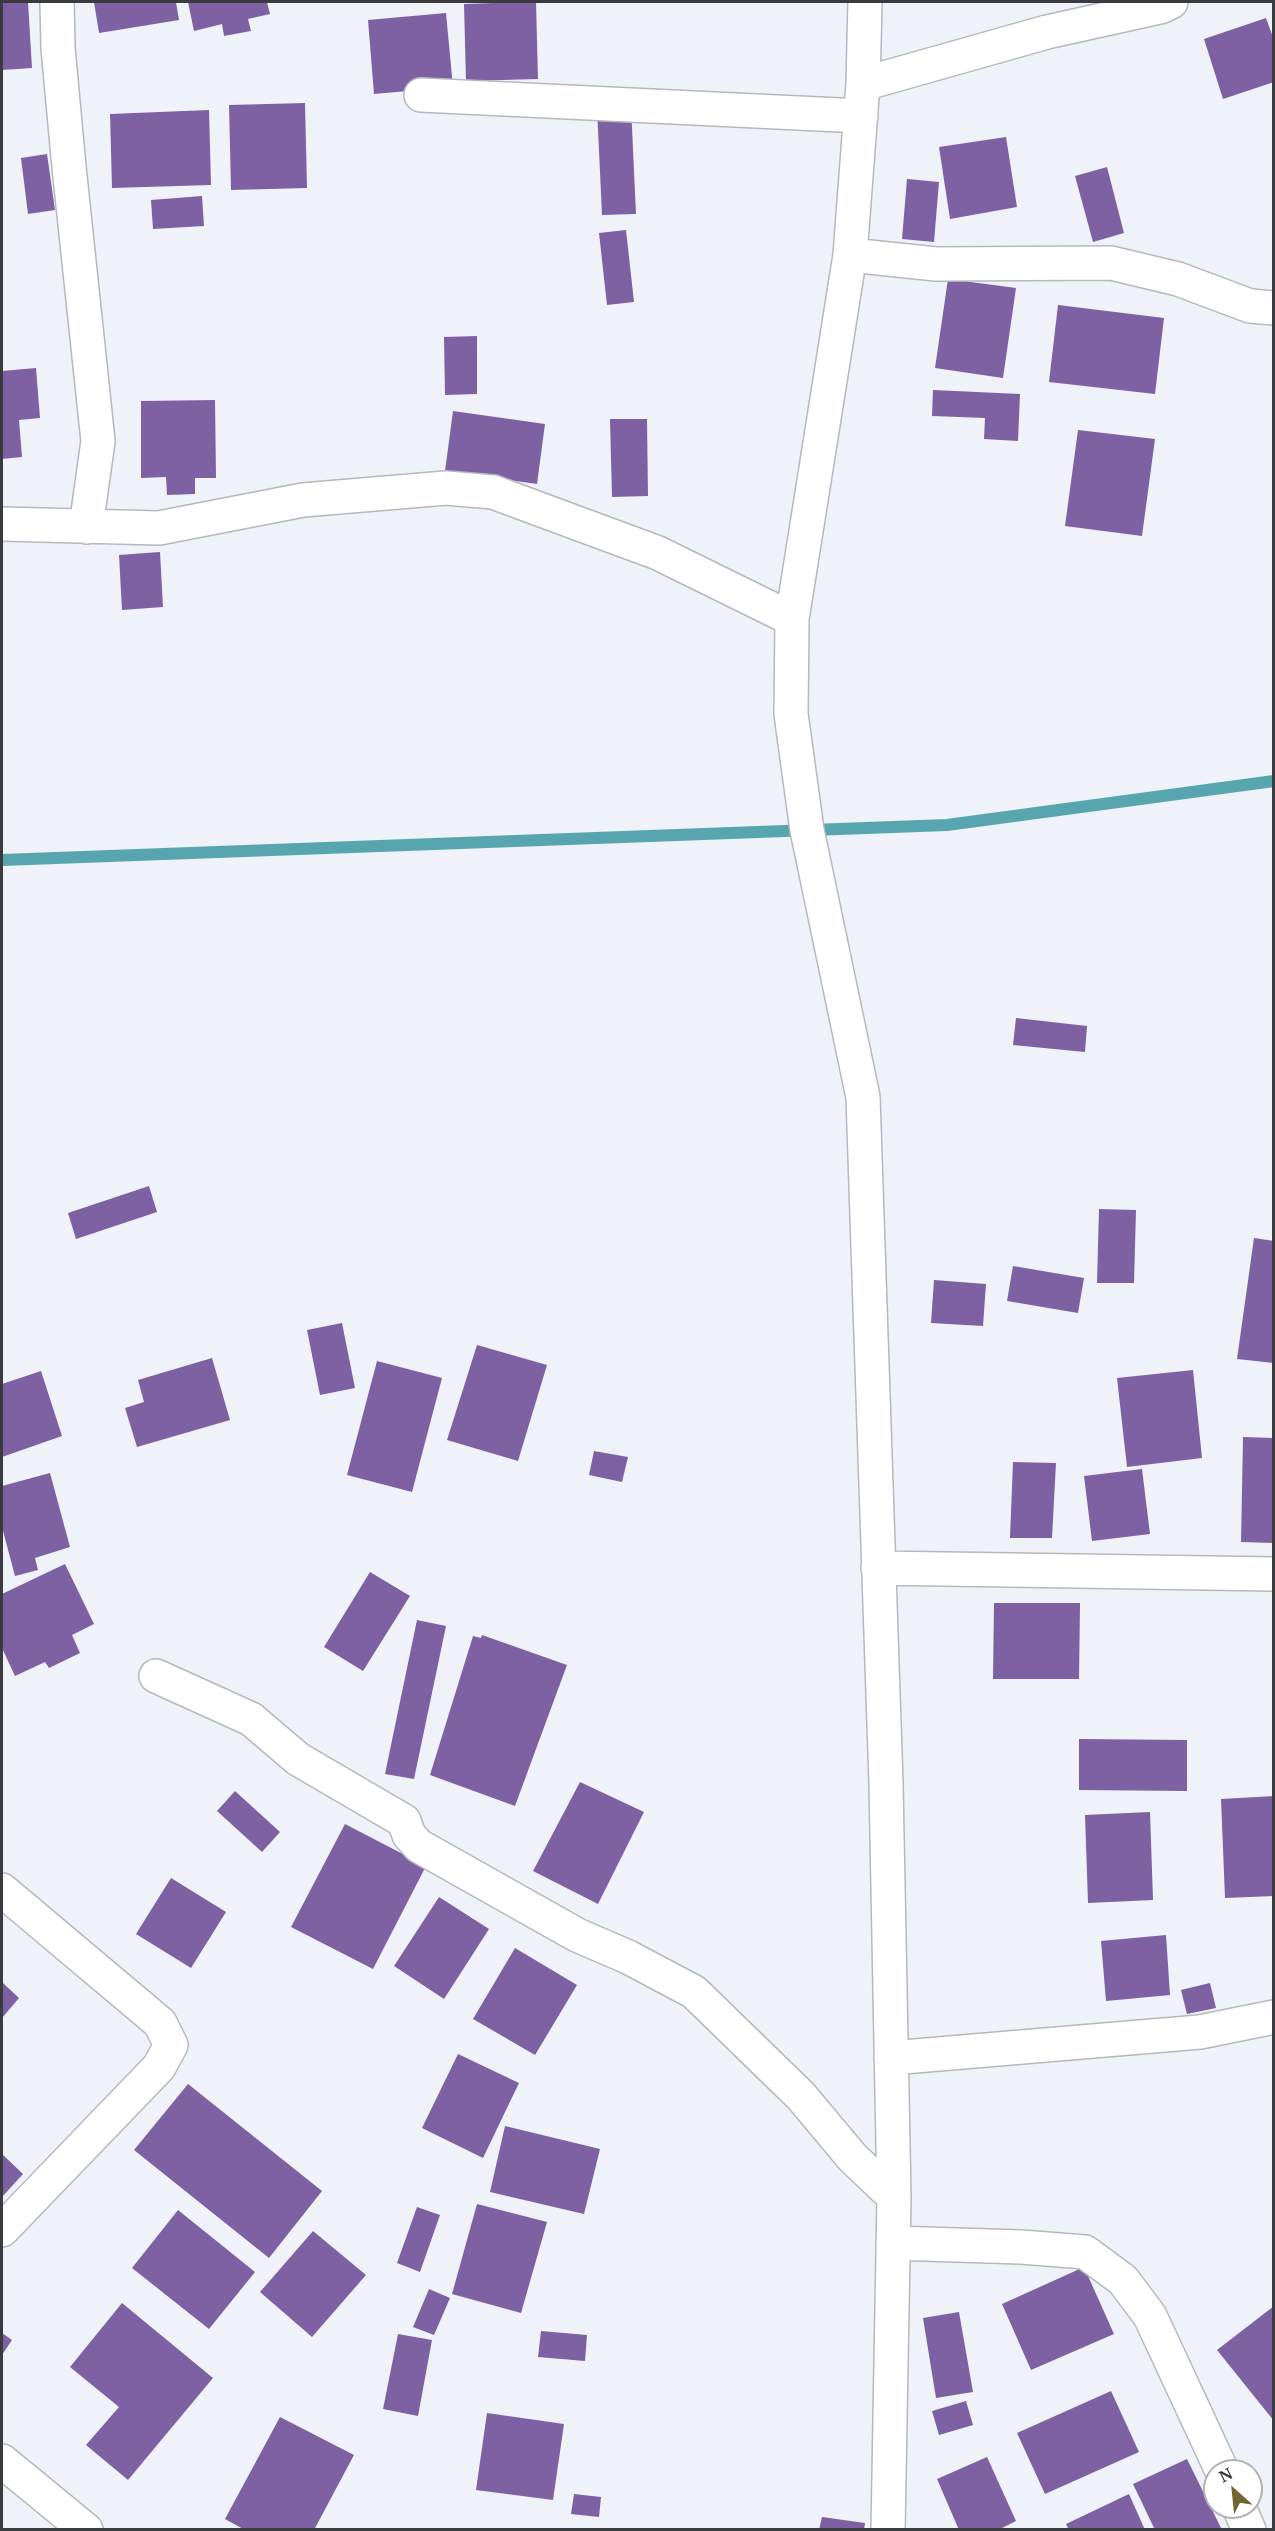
<!DOCTYPE html>
<style>
body{margin:0}
#map{position:relative;width:1275px;height:2531px;overflow:hidden;background:#eff2f9;font-family:"Noto Serif",serif}
canvas{display:block}
.frame{position:absolute;inset:0;border:3px solid #3a3b3e;pointer-events:none}
.north{position:absolute;left:1203px;top:2459px;width:60px;height:60px;box-sizing:border-box;background:#fff;border:2px solid #b0b1b2;border-radius:50%;rotate:333deg;font-size:16px;font-weight:700;line-height:24px;text-align:center;color:#3a3b3e}
.north::after{content:'';display:block;margin:auto;width:21px;height:27px;background:#736633;clip-path:polygon(50% 0,100% 100%,50% 72%,0 100%)}
</style>
<div id="map">
<canvas width="1275" height="2531"></canvas>
<div class="frame"></div>
<div class="north">N</div>
</div>
<script>
const context = document.querySelector('canvas').getContext('2d');
context.lineJoin = 'round';
function strokePath(path, color, width, dash) {
  context.strokeStyle = color;
  context.lineWidth = width;
  context.lineCap = dash ? 'butt' : 'round';
  context.setLineDash(dash || []);
  context.stroke(path);
}
function fillPath(path, color) {
  context.fillStyle = color;
  context.fill(path, 'evenodd');
}
strokePath(new Path2D(`
 M2,860L947,825L1274,781`), '#57a5af', 12);
fillPath(new Path2D(`
 M2,2H28L32,68L2,70Z
 M94,2H176L179,20L99,33Z
 M188,2H267L270,14L248,19L251,31L224,36L222,24L194,31Z
 M525,2H536L538,79L466,81L464,4Z
 M446,13L453,87L374,94L368,20Z
 M1266,18L1274,40V82L1223,99L1204,39Z
 M305,103L307,188L231,190L229,105Z
 M631,106L636,214L602,215L597,108Z
 M209,110L211,185L112,188L110,114Z
 M1006,137L1017,207L950,219L939,147Z
 M47,154L55,210L28,214L21,158Z
 M1107,167L1124,233L1093,242L1075,176Z
 M907,179L939,182L934,242L902,239Z
 M202,196L204,226L153,229L151,200Z
 M626,230L634,302L607,305L599,233Z
 M948,279L1016,288L1003,378L935,368Z
 M1058,305L1164,318L1155,394L1049,382Z
 M477,336V394L445,395L444,337Z
 M36,368L40,418L19,420L22,457L2,459V371Z
 M933,390L1020,394L1018,441L984,439L985,418L932,416Z
 M215,400L216,478H195V494L167,495L166,477L141,478V401Z
 M453,411L545,424L537,484L445,471Z
 M610,419H647L648,496L612,497Z
 M1078,430L1155,439L1142,536L1065,526Z
 M160,552L163,607L122,610L119,555Z
 M1016,1018L1087,1026L1085,1052L1013,1045Z
 M149,1186L157,1212L76,1239L68,1213Z
 M1099,1209L1136,1210L1134,1283H1097Z
 M1254,1238L1274,1241V1363L1237,1359Z
 M1013,1266L1084,1278L1078,1313L1007,1301Z
 M934,1280L986,1284L983,1326L931,1323Z
 M342,1323L355,1388L320,1395L307,1330Z
 M477,1345L547,1365L518,1461L447,1440Z
 M212,1358L230,1420L137,1447L125,1408L144,1402L138,1380Z
 M377,1361L442,1378L412,1492L347,1475Z
 M1193,1370L1202,1458L1127,1467L1117,1378Z
 M41,1371L62,1436L2,1457V1384Z
 M1243,1437L1274,1438V1543L1241,1542Z
 M594,1451L628,1457L622,1482L589,1475Z
 M1013,1462L1056,1463L1052,1538H1010Z
 M1142,1469L1150,1534L1092,1541L1084,1476Z
 M50,1473L70,1547L35,1558L38,1570L15,1576L2,1527V1486Z
 M65,1564L94,1624L72,1635L80,1653L49,1668L45,1662L15,1676L2,1648V1594Z
 M370,1572L410,1596L363,1671L324,1647Z
 M994,1603H1080L1079,1679H993Z
 M417,1620L446,1626L414,1779L385,1774Z
 M482,1635L567,1665L515,1806L430,1775L473,1636L481,1638Z
 M1079,1739L1187,1740V1791L1079,1790Z
 M580,1782L644,1812L598,1904L533,1871Z
 M235,1791L280,1832L262,1852L217,1811Z
 M1274,1796V1896L1225,1898L1221,1799Z
 M1150,1812L1153,1900L1088,1903L1085,1815Z
 M345,1824L426,1866L373,1969L291,1927Z
 M171,1878L226,1912L191,1968L136,1934Z
 M439,1897L489,1929L444,1999L394,1966Z
 M1166,1935L1170,1995L1106,2001L1101,1941Z
 M515,1948L577,1985L535,2055L473,2019Z
 M2,1982L19,1998L2,2018Z
 M1210,1983L1216,2008L1187,2014L1181,1990Z
 M458,2054L519,2083L483,2158L422,2128Z
 M188,2084L322,2191L269,2258L134,2150Z
 M505,2126L600,2149L584,2214L490,2192Z
 M2,2154L23,2174L2,2197Z
 M477,2204L547,2222L521,2313L452,2294Z
 M417,2207L440,2215L420,2272L397,2263Z
 M178,2210L255,2272L209,2329L132,2268Z
 M313,2231L366,2275L312,2337L260,2292Z
 M1084,2267L1114,2334L1031,2370L1002,2304Z
 M429,2289L450,2298L434,2335L413,2327Z
 M122,2303L213,2378L128,2480L86,2445L119,2407L70,2367Z
 M1274,2306V2421L1217,2350Z
 M959,2312L973,2392L936,2398L923,2318Z
 M541,2331L587,2335L585,2361L538,2357Z
 M2,2333L12,2340L2,2355Z
 M398,2334L432,2340L418,2416L383,2409Z
 M1111,2391L1139,2452L1045,2494L1017,2433Z
 M966,2401L973,2425L939,2435L932,2411Z
 M487,2413L564,2424L553,2500L476,2490Z
 M280,2417L354,2455L314,2530H245L225,2519Z
 M987,2457L1016,2521L998,2530H959L937,2479Z
 M1187,2459L1222,2530H1155L1133,2484Z
 M574,2494L601,2497L599,2517L571,2514Z
 M1129,2494L1145,2530H1069L1066,2524Z
 M822,2517L865,2523L864,2530H819Z`), '#7d61a2');
const street = new Path2D(`
 M57,2L58,48L69,167L98,441L86,527
 M865,2L863,84L850,255L792,619L791,714L807,830L863,1097L886,1783L894,2197L888,2530
 M863,84L1047,32L1160,7L1171,2
 M421,95L861,116
 M850,255L936,264L1111,263L1178,279L1250,306L1274,308
 M2,524L159,528L303,500L446,488L493,492L658,553L792,619
 M878,1568L1274,1574
 M156,1676L251,1719L298,1759L404,1821L409,1835L419,1846L577,1935L628,1957L694,1992L801,2096L852,2157L894,2197
 M2,1890L160,2023L171,2045L159,2067L2,2230
 M891,2058L1200,2032L1274,2017
 M893,2243L1021,2247L1085,2252L1123,2280L1150,2316L1222,2471
 M2,2461L86,2530
 M1239,2507L1249,2530`);
strokePath(street, '#b5b8bf', 36);
strokePath(street, '#fff', 33);
</script>
